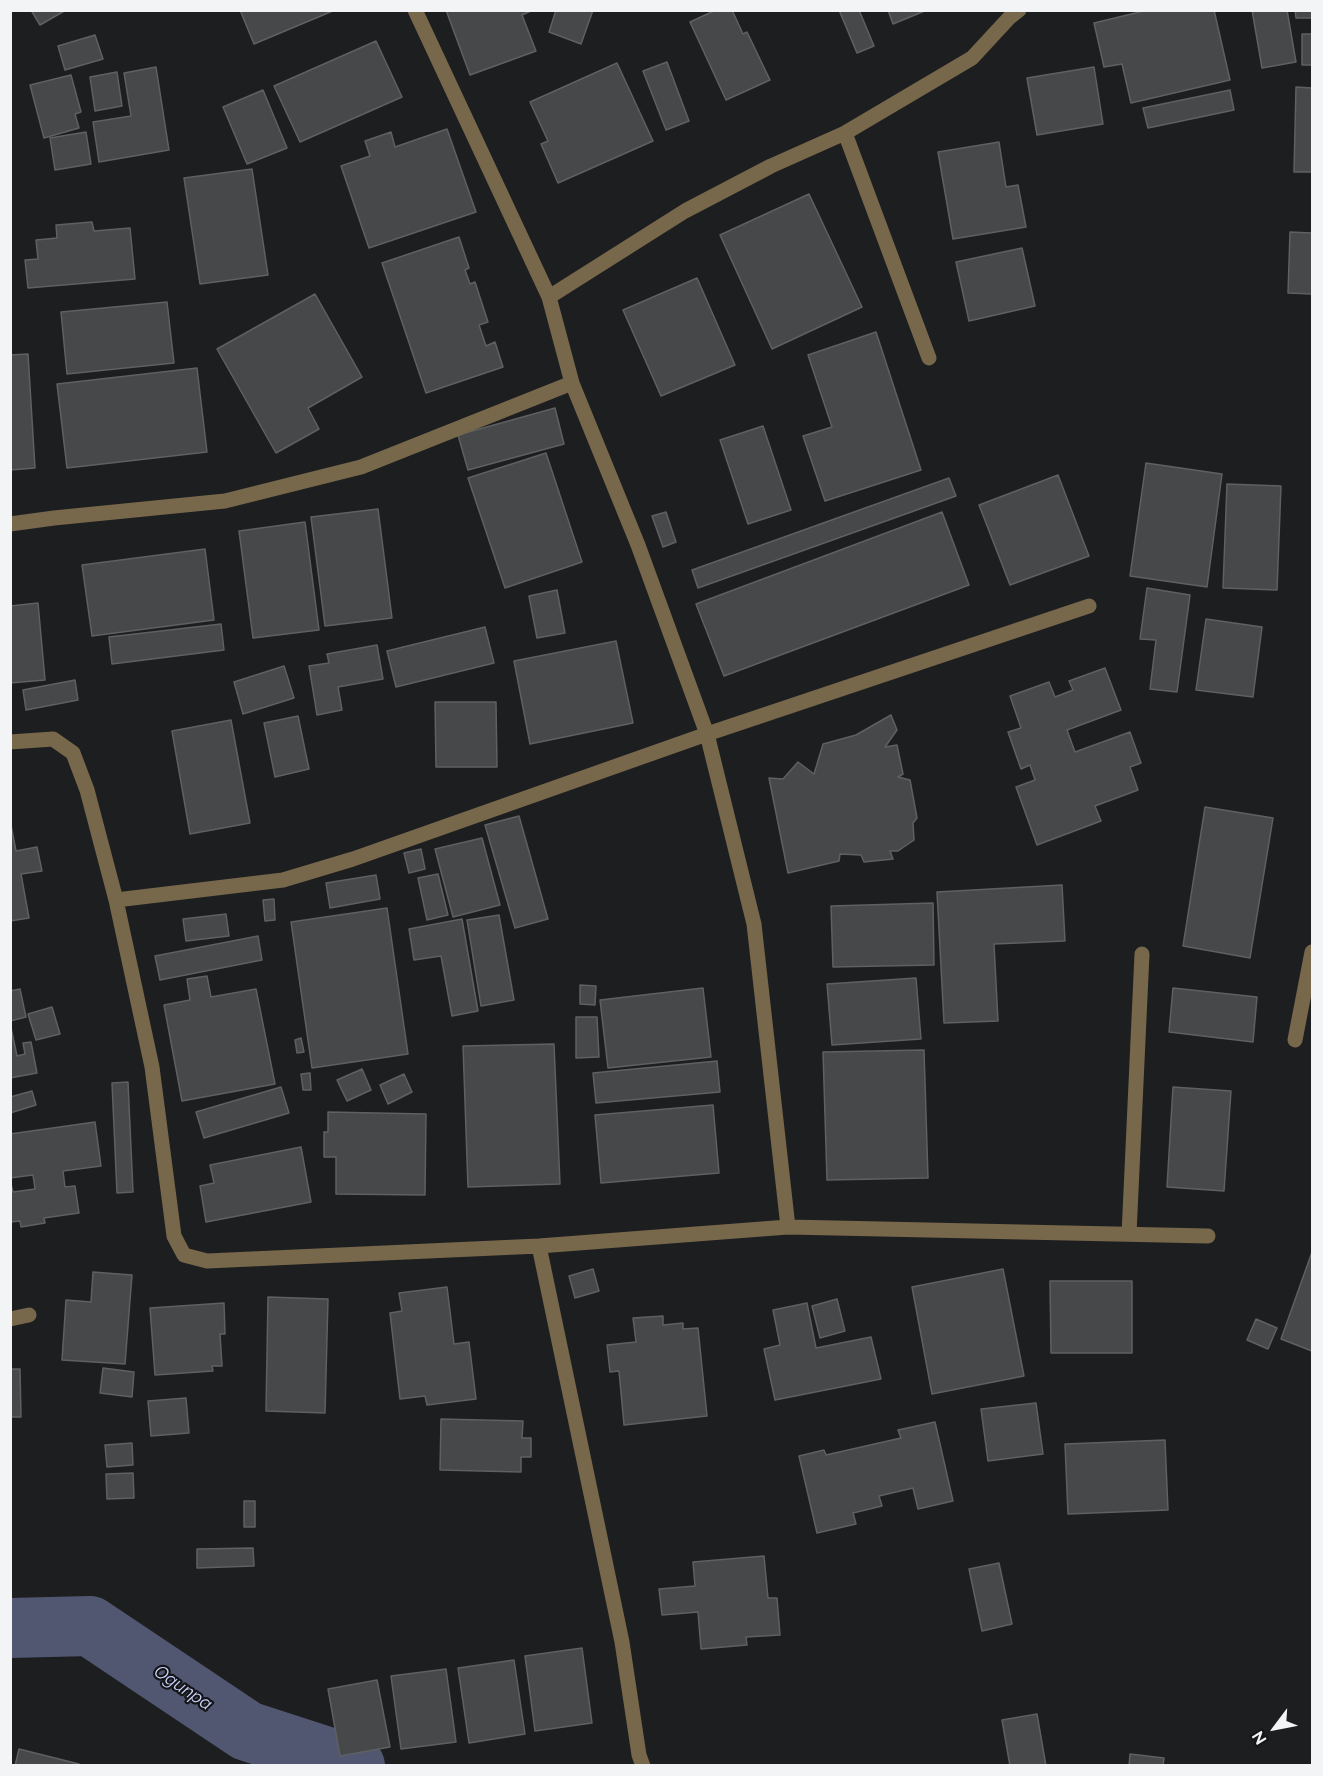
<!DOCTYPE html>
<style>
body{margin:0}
#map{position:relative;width:1323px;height:1776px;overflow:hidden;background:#1d1e20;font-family:Raleway,sans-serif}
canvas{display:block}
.frame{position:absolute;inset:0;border:12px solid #f3f4f5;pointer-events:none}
.north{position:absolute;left:1245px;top:1698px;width:60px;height:60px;-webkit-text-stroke:4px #141517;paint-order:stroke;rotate:238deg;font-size:16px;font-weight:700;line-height:24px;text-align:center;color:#f3f4f5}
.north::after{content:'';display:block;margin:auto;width:21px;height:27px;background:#f3f4f5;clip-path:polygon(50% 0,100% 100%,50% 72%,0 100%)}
</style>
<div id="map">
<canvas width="1323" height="1776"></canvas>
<div class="frame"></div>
<div class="north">N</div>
</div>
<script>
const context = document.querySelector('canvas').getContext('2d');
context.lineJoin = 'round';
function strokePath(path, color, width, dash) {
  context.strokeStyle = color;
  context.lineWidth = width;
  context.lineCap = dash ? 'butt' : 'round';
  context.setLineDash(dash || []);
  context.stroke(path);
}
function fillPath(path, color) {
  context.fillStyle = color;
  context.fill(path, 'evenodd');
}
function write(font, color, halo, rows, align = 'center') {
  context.font = font + ' Raleway,sans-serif';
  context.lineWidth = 4.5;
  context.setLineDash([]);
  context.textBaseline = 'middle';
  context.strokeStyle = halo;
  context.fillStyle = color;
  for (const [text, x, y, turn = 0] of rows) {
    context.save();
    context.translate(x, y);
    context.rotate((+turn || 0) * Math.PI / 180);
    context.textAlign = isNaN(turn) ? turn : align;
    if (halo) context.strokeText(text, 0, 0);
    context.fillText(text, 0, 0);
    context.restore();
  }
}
strokePath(new Path2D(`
 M10,1628L90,1626L247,1731L355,1766`), '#525771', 60);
const building = new Path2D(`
 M31,10H66L40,25Z
 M240,10H335L254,44Z
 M446,10H533L522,15L536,51L470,75Z
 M556,10H593L581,44L549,32Z
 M716,10H732L743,34L747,32L770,80L726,100L690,22Z
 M839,10H859L874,46L857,53Z
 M888,10H927L893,24Z
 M1148,10H1214L1230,80L1131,103L1122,64L1104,67L1094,23Z
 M1252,10H1287L1296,62L1262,68Z
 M1295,10H1312V18H1296Z
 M1302,34H1312V65H1302Z
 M95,35L103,59L65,70L58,46Z
 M376,41L402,97L300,142L274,86Z
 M667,62L689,121L666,130L643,71Z
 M617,63L653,141L558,183L541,144L548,141L530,102Z
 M156,67L169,150L99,162L93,122L131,116L124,73Z
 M1094,67L1103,124L1037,135L1027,78Z
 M117,72L122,106L95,111L90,77Z
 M71,75L81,112L75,114L79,128L44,138L30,85Z
 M1296,87L1312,88V172H1294Z
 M263,90L287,148L247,164L223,107Z
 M1230,90L1234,110L1148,128L1143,108Z
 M447,129L476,212L369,248L341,166L370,156L365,141L391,132L395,147Z
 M86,132L91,164L55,170L50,138Z
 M999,142L1006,187L1018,185L1026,227L953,239L938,152Z
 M252,169L268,275L200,284L184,178Z
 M809,194L862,307L772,349L720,235Z
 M92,222L94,231L130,228L135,279L28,288L25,260L38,259L36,240L57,238L56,225Z
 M1290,232L1312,233V294L1288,293Z
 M459,237L469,268L465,270L470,284L475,282L488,322L479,325L486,346L495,342L503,367L426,393L382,263Z
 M1022,248L1035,306L969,321L956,262Z
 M697,278L735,365L661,396L623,310Z
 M315,294L362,377L308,408L319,429L276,453L217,349Z
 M167,302L174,363L67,374L61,312Z
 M876,332L921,470L825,501L803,436L832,427L808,355Z
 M28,354L35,468L10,470V355Z
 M197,368L207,452L67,468L57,384Z
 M555,408L564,444L468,470L458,435Z
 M763,426L791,510L748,524L720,440Z
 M546,453L582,562L505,588L468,478Z
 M1146,463L1222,474L1207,587L1130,576Z
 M1058,475L1089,556L1010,585L979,505Z
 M949,478L956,496L698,588L692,570Z
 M1227,484L1281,486L1277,590L1223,588Z
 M378,509L392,618L325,626L311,517Z
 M666,512L676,542L663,547L652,516Z
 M942,512L969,585L724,676L696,604Z
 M305,522L319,630L253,638L239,531Z
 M205,549L214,620L92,636L82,565Z
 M1147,588L1190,595L1177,692L1150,689L1156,640L1140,639Z
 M557,590L565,633L537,638L529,596Z
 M38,603L45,680L10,683V606Z
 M1206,619L1262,627L1253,697L1196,690Z
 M221,624L224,650L112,664L109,637Z
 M485,627L494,663L396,687L387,651Z
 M616,641L633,723L530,744L514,661Z
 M377,645L383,679L338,687L342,710L317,715L309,666L329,663L327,654Z
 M284,666L294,698L243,714L234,682Z
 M1105,668L1121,710L1067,730L1075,752L1130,732L1141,763L1130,767L1138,790L1095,806L1101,821L1037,845L1016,787L1035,780L1030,765L1021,769L1008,732L1021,728L1010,696L1049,682L1055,697L1073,690L1069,681Z
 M75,680L78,700L26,710L23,690Z
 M435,702H496L497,767H436Z
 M891,715L897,730L885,747L897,745L903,774L898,777L910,780L917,818L913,823L914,840L898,851H890L893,859L864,862L861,855L840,854L839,861L788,873L769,778L783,779L798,762L814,774L823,744L856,735Z
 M298,716L309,769L275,777L264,723Z
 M231,720L250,823L190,834L172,731Z
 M1205,807L1273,818L1250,958L1183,946Z
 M519,816L548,919L515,928L485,825Z
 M10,820L16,851L37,847L42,871L21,874L29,918L10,921Z
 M482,838L500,905L453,917L435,849Z
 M421,849L425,869L409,873L404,853Z
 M438,874L448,915L427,920L418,878Z
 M376,875L380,899L330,908L326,883Z
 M1062,885L1065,941L994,944L998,1021L944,1023L937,892Z
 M274,899L275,920L265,921L263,900Z
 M933,903L934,965L833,967L831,906Z
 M387,908L408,1054L312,1068L291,922Z
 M226,914L229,936L186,941L183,919Z
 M499,915L514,1000L481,1006L467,920Z
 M462,919L478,1011L452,1016L441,956L414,960L409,929Z
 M258,936L262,960L160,980L155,956Z
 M207,976L211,997L256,989L275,1084L182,1101L164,1005L190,1000L187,979Z
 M916,978L921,1039L832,1045L827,984Z
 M580,985L596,986L595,1005L580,1004Z
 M703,988L711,1057L608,1068L600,1000Z
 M1173,988L1257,997L1253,1042L1169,1032Z
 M20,989L26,1017L10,1021V991Z
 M52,1007L60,1034L36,1040L28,1014Z
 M576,1017H597L599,1057L576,1058Z
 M10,1023L17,1056L25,1054L23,1043L31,1042L37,1073L10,1078Z
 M301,1038L304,1052L297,1053L295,1040Z
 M554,1044L560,1184L468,1187L463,1046Z
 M924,1050L928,1178L827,1180L823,1052Z
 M717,1061L720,1092L596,1103L593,1073Z
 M362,1069L371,1090L347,1101L337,1080Z
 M310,1073L311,1090H303L301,1074Z
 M404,1074L412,1092L388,1104L380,1085Z
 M128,1082L133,1192L117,1193L112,1083Z
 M281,1087L289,1113L204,1138L196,1112Z
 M1173,1087L1231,1091L1224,1191L1167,1187Z
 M32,1091L36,1105L10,1113V1097Z
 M713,1105L719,1173L601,1183L595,1115Z
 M328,1112L426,1114L425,1195L336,1194V1157H324V1132H328Z
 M95,1122L101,1166L63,1171L65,1187L75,1186L79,1213L44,1218L45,1223L21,1227L20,1221L10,1222V1180L13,1192L35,1189L33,1175L10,1178V1134Z
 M301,1147L311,1202L206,1222L200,1186L214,1183L210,1165Z
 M1312,1252V1351L1281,1339Z
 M593,1269L599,1291L575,1298L569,1276Z
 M1003,1269L1024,1376L932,1394L912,1287Z
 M93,1272L132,1275L125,1364L62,1360L66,1300L91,1302Z
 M1050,1281H1132V1353H1051Z
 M447,1287L454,1344L469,1342L476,1399L427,1405L425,1396L400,1399L390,1313L402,1311L399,1293Z
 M268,1297L328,1299L325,1413L266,1411Z
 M837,1299L845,1331L820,1338L812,1306Z
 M224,1303L225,1334H220L222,1366H212L213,1371L155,1375L150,1308Z
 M807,1303L816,1348L871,1337L881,1379L775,1400L764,1349L780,1345L773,1310Z
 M663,1316V1325L683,1323V1329L698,1328L707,1416L624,1425L619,1371L610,1372L607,1345L636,1342L633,1318Z
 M1256,1319L1277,1328L1268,1349L1247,1340Z
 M103,1368L134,1372L132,1397L100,1393Z
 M10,1369H20L21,1417H10Z
 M186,1398L189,1433L151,1436L148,1401Z
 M1036,1403L1043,1454L988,1461L981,1409Z
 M441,1419L523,1421L522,1438H531V1457H521V1472L440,1470Z
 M935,1422L953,1501L918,1509L913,1488L879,1496L882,1506L853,1513L856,1524L817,1533L799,1456L824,1450L826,1455L901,1438L898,1430Z
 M1165,1440L1168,1510L1068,1514L1065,1444Z
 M132,1443L133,1465L107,1467L105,1445Z
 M133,1473L134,1498L107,1499L106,1474Z
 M244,1501H255V1527H244Z
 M253,1548L254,1566L197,1568V1549Z
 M764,1556L768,1598H777L780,1635L746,1637L747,1645L701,1649L698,1612L662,1615L659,1589L695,1586L693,1562Z
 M999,1563L1012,1624L982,1631L969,1569Z
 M582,1648L592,1723L535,1731L525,1656Z
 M514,1660L525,1734L469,1743L458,1668Z
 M446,1669L456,1742L401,1749L391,1676Z
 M377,1680L390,1747L340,1756L328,1689Z
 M1037,1714L1046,1766H1010L1002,1720Z
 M19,1749L79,1764V1766H15Z
 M1130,1754L1164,1758L1163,1766H1129Z`);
fillPath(building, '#47484a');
strokePath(building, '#5f6062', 1.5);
strokePath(new Path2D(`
 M415,10L549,297L572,383L638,545L707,734L754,924L788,1227
 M845,133L929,358
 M549,297L685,211L771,166L845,133L972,58L1009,18L1019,10
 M10,524L54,518L225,501L361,467L572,383
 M10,742L53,739L73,753L87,790L116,900L152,1067L174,1236L184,1255L207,1261L539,1246L788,1227L1208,1236
 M116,900L283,880L353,859L707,734L1089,606
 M1295,1040L1312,952
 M1129,1234L1142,954
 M539,1246L622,1642L639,1755L643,1766
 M10,1319L29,1315`), '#77674b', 15);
write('italic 18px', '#cbd4fd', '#141517', [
 ["Ogunpa",183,1688,34]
]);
</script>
